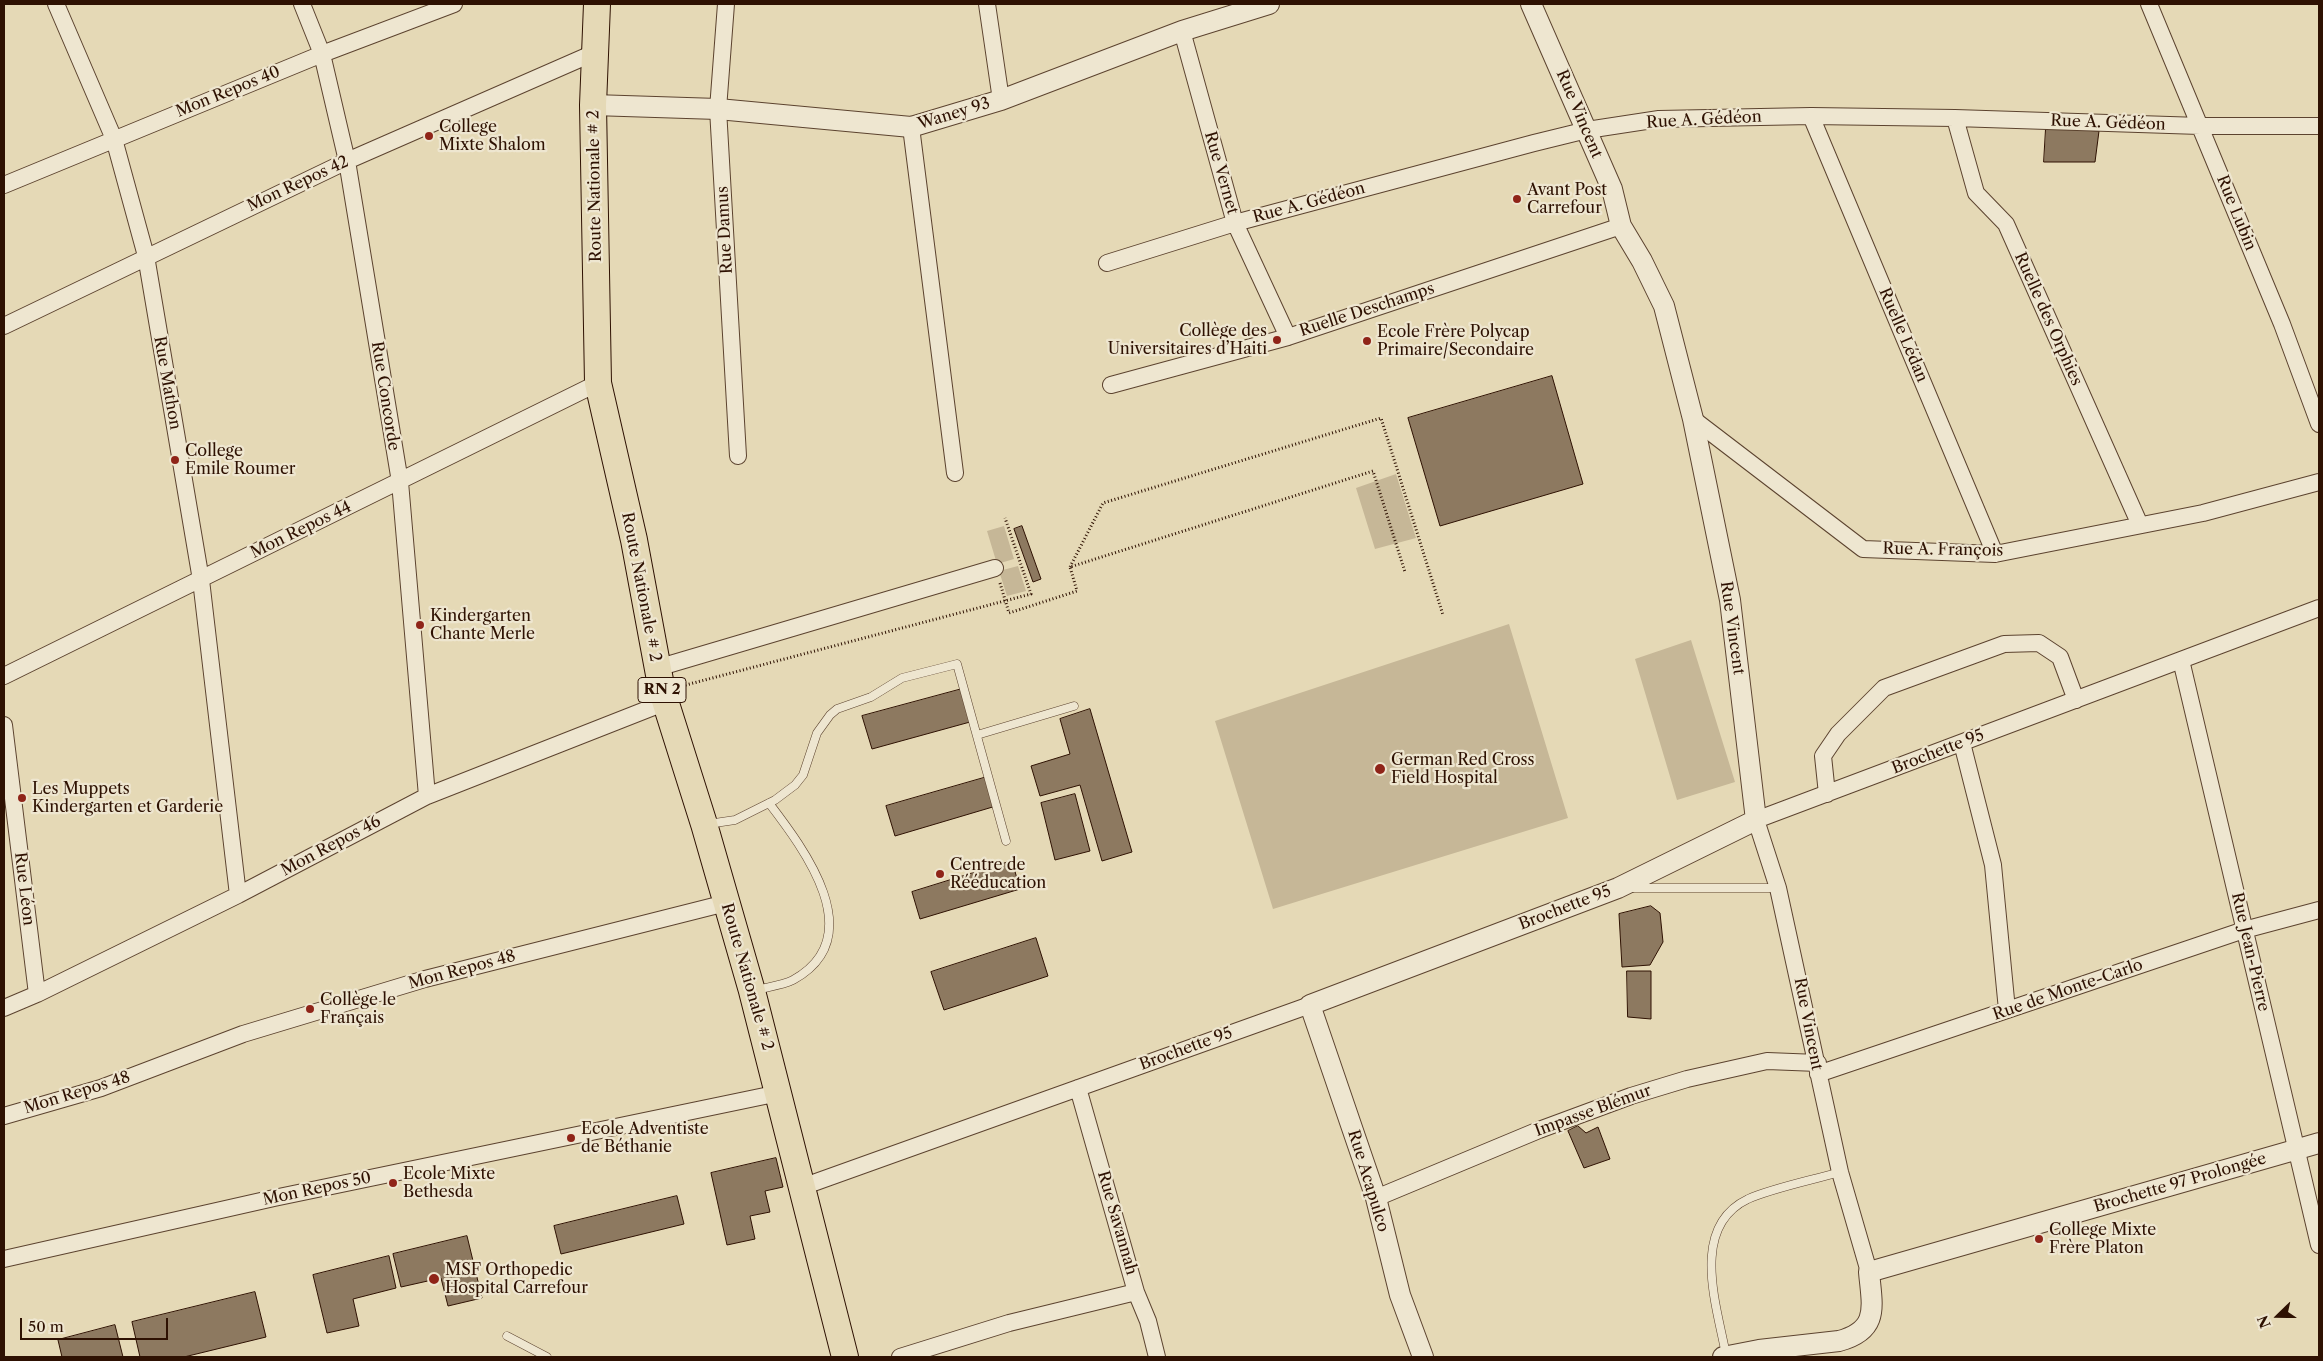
<!DOCTYPE html>
<meta charset="utf-8">
<style>
body{margin:0}
#map{position:relative;width:2323px;height:1361px;overflow:hidden;background:#e5d9b6;font-family:"Libre Caslon Text",serif}
canvas{display:block}
.frame{position:absolute;inset:0;border:5px solid #2e1102;pointer-events:none}
.north{position:absolute;left:2253px;top:1291px;width:50px;height:50px;-webkit-text-stroke:4px #eee6d0;paint-order:stroke;rotate:248deg;font-size:14px;font-weight:700;line-height:20px;text-align:center;color:#2e1102}
.north::after{content:'';display:block;margin:auto;width:18px;height:22px;background:#2e1102;clip-path:polygon(50% 0,100% 100%,50% 72%,0 100%)}
.scale{position:absolute;left:20px;top:1318px;width:148px;height:22px;box-sizing:border-box;border:2px solid #2e1102;border-top:0;padding-left:6px;font-size:15px;line-height:18px;white-space:nowrap;color:#2e1102;-webkit-text-stroke:4px #eee6d0;paint-order:stroke}
</style>
<div id="map">
<canvas width="2323" height="1361"></canvas>
<div class="frame"></div>
<div class="north">N</div>
<div class="scale">50 m</div>
</div>
<script>
const context = document.querySelector('canvas').getContext('2d');
context.lineJoin = 'round';
function fillPath(path, color) {
  context.fillStyle = color;
  context.fill(path, 'evenodd');
}
function strokePath(path, color, width, dash) {
  context.strokeStyle = color;
  context.lineWidth = width;
  context.lineCap = dash ? 'butt' : 'round';
  context.setLineDash(dash || []);
  context.stroke(path);
}
function write(font, color, halo, rows, align = 'center') {
  context.font = font + ' "Libre Caslon Text",serif';
  context.lineWidth = 4.5;
  context.setLineDash([]);
  context.textBaseline = 'middle';
  context.strokeStyle = halo;
  context.fillStyle = color;
  for (const [text, x, y, turn = 0] of rows) {
    context.save();
    context.translate(x, y);
    context.rotate((+turn || 0) * Math.PI / 180);
    context.textAlign = isNaN(turn) ? turn : align;
    if (halo) context.strokeText(text, 0, 0);
    context.fillText(text, 0, 0);
    context.restore();
  }
}
fillPath(new Path2D(`
 M1396,474L1416,538L1375,549L1356,488Z
 M1004,526L1014,559L997,564L987,531Z
 M1018,566L1026,591L1007,596L999,571Z
 M1509,624L1568,818L1273,909L1215,721Z
 M1691,640L1735,782L1677,800L1635,659Z`), '#c6b797');
const building = new Path2D(`
 M2046,128L2099,131L2095,162H2044Z
 M1552,376L1583,484L1440,526L1408,418Z
 M1022,526L1041,579L1033,582L1014,529Z
 M962,689L970,722L872,749L862,716Z
 M1090,709L1132,852L1102,861L1080,785L1040,796L1031,766L1070,754L1060,719Z
 M987,777L996,806L895,836L886,806Z
 M1075,794L1090,851L1055,860L1041,803Z
 M1012,861L1020,889L920,919L912,892Z
 M1651,906L1660,913L1663,942L1650,965L1622,967L1619,914Z
 M1036,938L1048,976L944,1010L931,972Z
 M1627,971H1651V1019L1628,1017Z
 M1578,1126L1586,1133L1598,1127L1610,1159L1584,1168L1568,1131Z
 M776,1158L783,1187L765,1191L770,1212L750,1216L755,1239L727,1245L711,1173Z
 M677,1196L684,1224L561,1254L554,1226Z
 M467,1236L482,1298L448,1306L441,1278L401,1287L393,1254Z
 M389,1256L396,1288L353,1299L359,1326L327,1333L313,1275Z
 M255,1292L266,1337L184,1357H140L132,1322Z
 M115,1325L123,1357H62L58,1340Z`);
fillPath(building, '#8d7960');
strokePath(building, '#2e1102', 1);
const service = new Path2D(`
 M977,735L1074,706
 M708,824L735,820L775,800L795,785L803,775L817,733L830,715L837,709L871,697L902,678L957,664L1006,841
 M1632,888H1778
 M756,990C768,987 783,985 793,980C871,937 804,849 769,803
 M507,1336L547,1357
 M1726,1355C1717,1306 1689,1227 1748,1199C1773,1188 1813,1180 1840,1172`);
const minor = new Path2D(`
 M56,4L114,139L146,256L201,580L238,895
 M302,4L322,54L347,161L400,482L427,796
 M726,4L718,109L738,456
 M987,4L1001,100
 M2149,4L2282,324L2319,424
 M1182,31L1235,223L1288,337
 M1811,116L1995,554
 M1955,118L1976,193L2006,224L2140,525
 M911,127L955,473
 M4,185L322,54L454,4
 M1107,263L1235,223L1534,143L1587,130L1659,119L1811,116L1955,118L2200,126H2319
 M4,326L347,161L596,52
 M1111,385L1288,337L1621,226
 M1693,419L1863,549L1995,554L2203,513L2319,482
 M2181,660L2319,1245
 M657,668L995,568
 M4,676L598,383
 M4,725L37,994
 M1962,743L1993,865L2007,1010
 M1827,794L1823,756L1838,734L1884,688L2004,644L2039,643L2060,657L2076,700
 M4,1008L37,994L238,895L427,796L666,702
 M1818,1074L2244,930L2319,910
 M1078,1088L1136,1292L1148,1321L1157,1357
 M4,1116L101,1088L243,1034L425,979L726,903
 M802,1187L1310,1005
 M1376,1198L1539,1130L1631,1096L1687,1079L1767,1061L1818,1063
 M4,1259L274,1198L779,1093
 M1869,1272L1840,1172L1778,888L1756,820L2319,608
 M900,1357L1009,1323L1136,1292`);
const tertiary = new Path2D(`
 M593,105L718,109L911,127L1001,100L1182,31L1269,4
 M1423,1357L1400,1295L1376,1198L1310,1005L1618,888L1756,820L1730,600L1693,419L1664,306L1642,261L1621,226L1612,189L1531,4
 M1723,1357L1759,1350L1839,1341C1880,1330 1872,1306 1869,1272L2319,1143`);
const primary = new Path2D(`
 M597,4L593,105L598,383L634,540L662,691L704,824L752,991L845,1357`);
strokePath(service, '#5c432f', 9);
strokePath(minor, '#5c432f', 18);
strokePath(tertiary, '#5c432f', 22);
strokePath(primary, '#2e1102', 28);
strokePath(new Path2D(`
 M1070,567L1103,503L1381,418L1443,615
 M1000,583L1009,613L1077,591L1070,567L1373,471L1405,572
 M682,686L1031,594L1005,518`), '#2e1102', 3, [1, 2.5]);
strokePath(service, '#eee6d0', 8);
strokePath(minor, '#eee6d0', 16);
strokePath(tertiary, '#eee6d0', 20);
strokePath(primary, '#e5d9b6', 26);
for (const [x, y, r, color] of [
 [429,136,5,"#8f2418"],
 [1517,199,5,"#8f2418"],
 [1277,340,5,"#8f2418"],
 [1367,341,5,"#8f2418"],
 [175,460,5,"#8f2418"],
 [420,625,5,"#8f2418"],
 [1380,769,6,"#8f2418"],
 [22,798,5,"#8f2418"],
 [940,874,5,"#8f2418"],
 [310,1009,5,"#8f2418"],
 [571,1138,5,"#8f2418"],
 [393,1183,5,"#8f2418"],
 [2039,1239,5,"#8f2418"],
 [434,1279,6,"#8f2418"]
]) {
  const dot = new Path2D();
  dot.arc(x, y, r, 0, 2 * Math.PI);
  context.fillStyle = color;
  context.fill(dot);
  strokePath(dot, '#eee6d0', 2);
}
for (const [x, y, w] of [
 [662,690,48]
]) {
  const box = new Path2D();
  box.roundRect(x - w / 2, y - 12.5, w, 25, 4);
  context.fillStyle = '#eee6d0';
  context.fill(box);
  strokePath(box, '#2e1102', 1);
}
write('bold 15px', '#2e1102', null, [
 ["RN 2",662,690]
]);
write('16px', '#2e1102', '#eee6d0', [
 ["Mon Repos 40",228,92,-22],
 ["Waney 93",954,114,-17],
 ["Rue Vincent",1579,114,67],
 ["Rue A. Gédéon",1704,120,-3],
 ["Rue A. Gédéon",2108,123,2],
 ["Rue Vernet",1221,173,74],
 ["Mon Repos 42",298,184,-25],
 ["Route Nationale # 2",595,186,-91],
 ["Rue A. Gédéon",1309,203,-15],
 ["Rue Lubin",2236,213,68],
 ["Rue Damus",725,230,-93],
 ["Ruelle Deschamps",1367,310,-18],
 ["Ruelle des Orphies",2048,319,66],
 ["Ruelle Lédan",1903,335,67],
 ["Rue Mathon",167,383,80],
 ["Rue Concorde",385,396,81],
 ["Mon Repos 44",301,530,-26],
 ["Rue A. François",1943,550,1],
 ["Route Nationale # 2",641,587,79],
 ["Rue Vincent",1732,628,82],
 ["Brochette 95",1938,752,-21],
 ["Mon Repos 46",331,846,-28],
 ["Rue Léon",24,889,83],
 ["Brochette 95",1565,908,-21],
 ["Rue Jean-Pierre",2250,952,77],
 ["Mon Repos 48",462,970,-15],
 ["Route Nationale # 2",747,977,74],
 ["Rue de Monte-Carlo",2068,990,-19],
 ["Rue Vincent",1808,1024,79],
 ["Brochette 95",1186,1049,-20],
 ["Mon Repos 48",77,1093,-17],
 ["Impasse Blémur",1593,1111,-20],
 ["Rue Acapulco",1368,1181,73],
 ["Brochette 97 Prolongée",2180,1183,-16],
 ["Mon Repos 50",317,1189,-12],
 ["Rue Savannah",1117,1223,74]
]);
write('16px', '#2e1102', '#eee6d0', [
 ["College",439,127],
 ["Mixte Shalom",439,145],
 ["Avant Post",1527,190],
 ["Carrefour",1527,208],
 ["Collège des",1267,331,"right"],
 ["Universitaires d’Haiti",1267,349,"right"],
 ["Ecole Frère Polycap",1377,332],
 ["Primaire/Secondaire",1377,350],
 ["College",185,451],
 ["Emile Roumer",185,469],
 ["Kindergarten",430,616],
 ["Chante Merle",430,634],
 ["German Red Cross",1391,760],
 ["Field Hospital",1391,778],
 ["Les Muppets",32,789],
 ["Kindergarten et Garderie",32,807],
 ["Centre de",950,865],
 ["Rééducation",950,883],
 ["Collège le",320,1000],
 ["Français",320,1018],
 ["Ecole Adventiste",581,1129],
 ["de Béthanie",581,1147],
 ["Ecole Mixte",403,1174],
 ["Bethesda",403,1192],
 ["College Mixte",2049,1230],
 ["Frère Platon",2049,1248],
 ["MSF Orthopedic",445,1270],
 ["Hospital Carrefour",445,1288]
], 'left');
</script>
